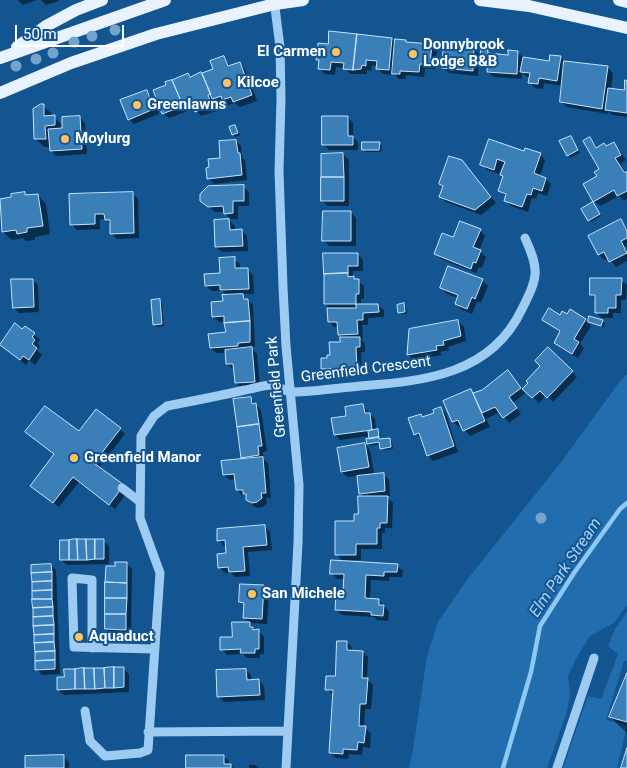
<!DOCTYPE html>
<style>
body{margin:0}
#map{position:relative;width:627px;height:768px;overflow:hidden;background:#125590;font-family:Roboto,sans-serif}
canvas{display:block}
.scale{position:absolute;left:15px;top:25px;width:109px;height:22px;box-sizing:border-box;border:2px solid #fff;border-top:0;padding-left:6px;font-size:15px;line-height:18px;white-space:nowrap;color:#fff;-webkit-text-stroke:4px #125590;paint-order:stroke}
</style>
<div id="map">
<canvas width="627" height="768"></canvas>
<div class="scale">50 m</div>
</div>
<script>
const context = document.querySelector('canvas').getContext('2d');
context.lineJoin = 'round';
function fillPath(path, color) {
  context.fillStyle = color;
  context.fill(path, 'evenodd');
}
function strokePath(path, color, width, dash) {
  context.strokeStyle = color;
  context.lineWidth = width;
  context.lineCap = dash ? 'butt' : 'round';
  context.setLineDash(dash || []);
  context.stroke(path);
}
function write(font, color, halo, rows, align = 'center') {
  context.font = font + ' Roboto,sans-serif';
  context.lineWidth = 4;
  context.setLineDash([]);
  context.textBaseline = 'middle';
  context.strokeStyle = halo;
  context.fillStyle = color;
  for (const [text, x, y, turn = 0] of rows) {
    context.save();
    context.translate(x, y);
    context.rotate((+turn || 0) * Math.PI / 180);
    context.textAlign = isNaN(turn) ? turn : align;
    if (halo) context.strokeText(text, 0, 0);
    context.fillText(text, 0, 0);
    context.restore();
  }
}
fillPath(new Path2D(`
 M627,374V605L614,623L590,636L578,655L568,676L570,696L566,715L547,768H409L413,750L427,656L438,622L466,581L562,461L620,381Z
 M627,612V661H624L606,720L627,726L617,768H563L588,696L601,699L618,654L608,646L615,629Z`), '#216dae');
fillPath(new Path2D(`
 M18,0H37L23,5Z
 M41,0H59V1L46,5Z
 M392,39L396,44L406,41L408,44L431,46L437,51L435,69H425L424,77L406,75L405,79H399L395,75L383,74L377,68L378,66L372,65L371,71L367,70V74H350L345,68L336,67L335,75L325,74L319,68L320,62L317,59L329,46Z
 M474,49L482,57L488,52L491,55L509,56L517,52L523,57L550,63L561,58L566,63L608,68L613,73L611,90L625,91L627,82V117L612,115L608,111V114L567,107L561,101L563,86L544,83L543,89L535,88L530,82L531,77H527L522,72V79L494,77L488,72V66H484L479,61L478,76L449,73L443,67Z
 M224,58L231,67L240,63L245,69L257,101L240,107L235,103L229,105L225,102L219,104L211,97L217,111L201,116L195,108L169,118L163,113L188,75L191,78L214,70ZM226,93L227,95L215,100L213,98Z
 M147,92L153,97L159,114L134,124L129,119Z
 M43,106L52,114V117H54L63,126L80,117L85,123L87,154L56,156L51,150V147H44L36,139Z
 M348,117L353,123V137L358,142V150H329L323,144Z
 M235,126L240,135L235,137L233,134Z
 M571,137L580,153L570,158L561,142Z
 M590,138L598,148L607,147L613,143L619,149L626,160L620,164L627,173V199L624,201L619,196L600,206L594,201L601,169Z
 M236,141L241,146L242,157L245,160L247,180L214,184L208,178Z
 M490,141L525,153L540,154L545,160L540,177L546,179L551,184L547,196L538,193L536,199L532,198L528,212L511,206L505,200L507,197L499,191L504,178L501,175L505,164H503L499,174L487,170L482,165Z
 M379,143L382,146L381,152H366L363,150Z
 M343,154L349,160V206H328L322,201Z
 M467,167L496,203L481,215L446,202L440,197L443,187L441,184Z
 M243,186L249,192V206H238V219H230L225,212H215L208,206Z
 M132,193L138,199L139,238L117,239L111,233V225L105,219H100V229L77,230L72,225Z
 M24,194L27,196L38,195L46,204L50,234L35,237V240L26,241L23,238L12,240L3,232L0,200L13,198Z
 M593,203L601,216L591,222L589,220Z
 M351,212L356,218V246H329L324,241Z
 M229,220L235,226V231H242L247,236L248,251L222,252L216,247Z
 M620,221L627,228V246L625,247L627,250V261L616,267L609,258L605,260L599,255L590,237Z
 M480,230L485,236L479,251L486,257L482,268L479,267L476,273L441,259L435,253L454,239Z
 M325,254H358L363,260V271H353V277L364,286V299H361V305H378L384,310V317L368,318V325H362L363,339H361L365,344V352H361L362,376H355L351,373L328,374L322,368L341,343L343,338L339,334V327H334L329,322L331,309L325,304Z
 M234,259L240,264V269H247L253,275L254,294H242L253,305L255,347H250L257,354L260,387L241,388L236,383L235,369H233L227,364L226,353H216L211,348L228,334L226,322H219L213,317L228,296L223,291H212L206,286L221,274Z
 M33,280L38,285L39,312L19,313L14,308Z
 M482,280L488,286L481,303L477,302L472,314L462,310L456,304L458,298L447,294L441,288Z
 M621,280L627,285L626,300H621V313H613V318H602L596,312V299L591,294Z
 M159,301L162,303L164,326L156,327L154,324Z
 M404,305L406,307L407,314H402L400,312Z
 M570,311L586,320L591,326L580,344L584,348L578,358L561,348L555,343L561,332L543,320L568,315Z
 M590,317L602,321L605,323L604,327L589,323Z
 M458,321L464,327L466,341L448,347L449,350L440,352L442,355L414,360L408,355Z
 M25,327L40,340L37,343L40,346L37,350L42,355L35,365L29,360L26,365L1,344L23,331Z
 M548,349L577,377L553,402L546,395L539,403L527,392L513,403L521,414L509,423L500,412L486,419L490,427L470,436L462,426L459,427L453,422L471,390L475,394L483,391L508,371L523,390L542,366Z
 M250,398L261,410L267,451L263,452L264,460L268,463L271,498H266L267,503L263,507L258,508L253,506L245,495H242L237,490L236,479L230,480L224,475L245,460L242,457Z
 M363,406L375,419L376,430L380,433L381,440L390,439L392,442L393,449L384,450L381,444L370,446L368,444L371,440L370,436L340,440L335,435L348,417Z
 M441,408L446,414L458,452L433,461L428,455L422,439L415,434L421,415L424,418L436,413Z
 M120,429L125,434L99,468L128,491L115,509L79,482L59,507L37,491L55,455L79,433Z
 M365,444L370,450L374,473L368,474V476L383,474L389,480L390,496H386L393,503L392,528H385V533H382V549H361V560H342L336,554L359,516L364,497L360,493L358,476L348,477L342,472Z
 M265,527L270,532L272,550L248,552L250,576L235,577L231,573H225L220,568L227,554L226,546H224L219,540Z
 M103,540L109,546V564L67,565L61,560Z
 M127,564L132,569L131,635L111,634L106,629L116,568Z
 M51,565L56,570L60,674L42,675L37,669Z
 M397,566L403,571L402,577H389V581L371,580L370,599L379,600L384,605L389,612L388,621L377,620L374,617L342,615L337,610L344,595L345,579H337L332,573Z
 M263,586L269,592L267,624L250,623L255,629V631H258L264,636V654H260V658H247L243,654L227,655L222,649L250,623L244,618L245,606L241,602Z
 M347,642L352,648V651L363,652L368,657L367,679L373,685L371,709H365L364,728L371,733L370,748L363,747L362,755L349,754L348,759L336,758L330,753L334,695L327,689L336,677Z
 M123,668L129,674V692L64,695L58,690Z
 M246,670L251,675V681L259,680L264,686L265,700L224,702L219,697Z
 M627,677V733L610,717Z
 M223,756L229,761V765L234,768H187Z
 M64,757L69,762V768H26Z
 M249,765H256L259,768H249Z`), '#0007');
strokePath(new Path2D(`
 M503,768L531,672L540,626L574,573L620,509L627,503`), '#90c8f5', 4.5);
const building = new Path2D(`
 M329,31L357,34L353,70L343,69L344,63L331,62L330,70L318,69L319,60H316L318,43L328,44Z
 M357,34L392,38L389,70L376,69L377,61L366,60V66L362,65L361,69L353,70Z
 M395,39L406,40V42L432,44L430,64H420L419,72L400,71V74H392Z
 M444,45L474,48L473,71L442,68Z
 M481,50H488L487,64H480Z
 M508,50L518,51L517,74L487,72L488,53L508,55Z
 M550,55L561,56L557,81L539,78L538,84L528,83L530,73L520,72L523,57L549,61Z
 M224,56L228,66L240,62L252,95L233,102L231,97L222,100L221,96L212,99L202,73L213,69L210,61Z
 M564,61L608,66L602,109L560,102Z
 M201,72L211,94L208,95L212,105L195,112L191,102L183,106L172,80L188,73L190,77Z
 M172,80L183,106L162,114L153,90L166,85L165,82Z
 M625,80L627,81V113L605,110L608,88L624,90Z
 M147,90L154,109L128,120L120,100Z
 M41,104H44V116L55,115V125L45,126L46,139H34L33,109Z
 M80,116L82,149L50,151L48,129L62,128V117Z
 M322,116H348V136H353V145H322Z
 M235,125L238,133L232,135L229,127Z
 M571,136L578,150L567,156L559,141Z
 M590,137L596,148L604,143L606,146L614,142L621,155L615,158L624,172H627V191L617,196L614,190L593,202L583,184L597,176L594,172L599,169L583,141Z
 M489,139L524,151L525,148L541,153L534,173L546,178L542,191L533,188L531,195L527,194L522,207L504,201L506,194L498,191L503,176L500,175L505,162L497,159L494,170L480,165Z
 M236,140L238,153H240L242,175L207,179L206,168L209,167L208,159L220,158L219,141Z
 M362,142H380L379,150H362Z
 M343,153L344,177H321V154Z
 M449,156L462,160L491,197L475,210L439,197L443,186L439,184Z
 M321,177H344V201H321Z
 M244,185V201H233V213L224,214L223,206L208,207L200,201V194L208,186Z
 M25,192V195L38,194L43,226L27,228V232L17,234L16,230L2,232L0,199L11,197V194Z
 M133,192L134,233L110,234V220H105L104,214H95V224L70,225L69,194Z
 M593,202L600,214L588,221L581,209Z
 M323,211H351V241H322Z
 M229,219L230,230L242,229L243,246L215,247L214,220Z
 M621,219L627,231V238L621,241L627,253L609,262L604,252L598,255L588,236Z
 M460,221L481,229L473,247L481,250L476,263L473,262L471,269L434,254L442,233L453,237Z
 M323,253H358V266H348V273L324,274Z
 M235,257V268H248L249,289L220,290V285L205,286L204,274L220,273L219,258Z
 M448,266L483,279L475,299L472,297L467,309L455,304L458,295L440,288Z
 M348,273V277L354,276V279H359V294H356V304H324V274Z
 M590,278H622L621,295H616V308H608V313H595V295H590Z
 M11,279H33L34,307L13,308Z
 M243,294L244,299H248L250,321L224,323V316L212,317L211,302L223,301L222,295Z
 M160,299L162,324L153,325L151,300Z
 M404,303L405,312L398,313L397,305Z
 M356,304H378L379,312L363,313V320H357L358,334L338,335L337,322H328L327,308H356Z
 M549,308L560,315L562,311L567,314L570,309L586,319L574,339L579,342L572,354L554,343L560,331L542,320Z
 M589,316L603,320L601,326L588,322Z
 M458,320L461,336L443,341L444,345L436,346L437,350L407,355L409,329Z
 M250,321V342L238,343V346L210,348L208,334L226,332L224,323Z
 M15,323L22,329L25,326L35,333L32,337L35,340L32,344L37,348L29,360L23,356L20,360L0,345Z
 M340,337H360V347H356L357,371H348V368L321,369V358H327V355H330L329,342H340Z
 M252,347L255,382L235,383L233,364H226L225,350Z
 M548,347L573,371L547,398L540,391L532,398L522,389L528,383L526,381L540,366L535,361Z
 M508,370L521,388L509,397L517,408L503,418L495,407L482,413L473,393L482,390Z
 M471,389L485,421L463,431L458,420L452,422L443,401Z
 M251,397L252,404L256,403L259,424L237,427L233,399Z
 M363,404L365,413H370L372,430L334,435L331,418L346,416L345,407Z
 M45,406L79,431L96,409L121,428L94,463L124,485L109,505L73,477L53,503L30,486L54,454L25,432Z
 M441,407L454,446L427,456L419,433L414,435L408,418L421,414L422,417L434,413L433,410Z
 M259,424L262,446H258L259,455L241,458L237,427Z
 M378,429L379,437L369,439L368,431Z
 M379,437V439L390,438L391,447L380,449L379,442L367,444L366,439Z
 M365,443L369,467L341,472L337,448Z
 M263,457L266,493H261L262,498L257,502L252,503L246,500V494H243V490H236L234,474L223,475L221,461Z
 M384,473L385,491L359,494L357,476Z
 M358,496H388L387,523H380V528H377V544H356V555H335V521H354V514H358Z
 M265,525L267,545L243,547L245,571L229,572L228,567L218,568L217,554L226,553L225,540L217,541V529Z
 M77,539L78,560H69V540Z
 M77,539H86L87,560H78Z
 M86,539H95V559L87,560Z
 M95,539H104V559H95Z
 M60,540H69V560H60Z
 M331,560L398,564L397,572H384V576L366,575L365,598L379,599V605H384L383,616L371,615V612L335,610L336,593H343L344,574H330Z
 M115,562H127V583L105,582L106,566H115Z
 M51,564L52,572L31,573V565Z
 M52,572V581L32,582L31,573Z
 M52,581V590L32,591V582Z
 M105,582L127,583V598H105Z
 M240,584L264,585L262,619L243,618L244,603L239,602Z
 M52,590V599H32V591Z
 M105,598H127L126,614H105Z
 M32,599H52L53,607L33,608Z
 M53,607V616L33,617V608Z
 M105,614H126V630L105,629Z
 M53,616L54,625L33,626V617Z
 M232,622H250V627H253V630L259,629V649H255V653H240L241,649L220,650V637H232Z
 M54,625V634L34,635L33,626Z
 M54,634V642L34,643V635Z
 M337,641H347V650L363,651L362,678H368L366,704H360L359,726H366L364,743L358,742L357,750L343,749V754L329,753L333,690H325L326,676H335Z
 M54,642L55,651L35,652L34,643Z
 M55,651V660L35,661V652Z
 M55,660V669L35,670V661Z
 M114,667H124V687L114,688Z
 M114,667V688H105L104,668Z
 M84,668H94L95,689H85Z
 M84,668L85,689H75V669Z
 M94,668H104L105,688L95,689Z
 M64,669H75V689L57,690V677H64Z
 M246,669L247,680L259,679L260,695L217,697L216,670Z
 M627,673V722L609,717Z
 M627,748V768H621Z
 M64,755V768H25V756Z
 M186,755H224V764H231V768H186Z`);
fillPath(building, '#3b7fb9');
strokePath(building, '#c5e3fd', 1);
strokePath(new Path2D(`
 M274,0L280,47L281,99L279,171L283,287L286,346L299,485L298,543L286,768
 M122,488L139,501
 M92,648V580L72,578L74,647L154,649
 M85,711L90,741L105,756L140,753L148,750L160,573L140,518L141,436L154,416L167,406C193,401 219,396 245,390C253,389 263,385 271,385C278,385 285,392 292,392C315,392 338,388 360,386C424,381 491,375 522,309C538,277 540,271 525,238
 M148,732L287,731
 M557,768L594,658`), '#9ecbf2', 9);
strokePath(new Path2D(`
 M480,0L529,6L627,28
 M619,0L627,2
 M17,47L46,26L76,10L102,0
 M0,58L165,0
 M0,93L71,63L156,34L275,4L303,0`), '#e9f3ff', 12);
context.fillStyle = '#74a3cc';
for (const [x, y] of [
 [115,30],
 [92,36],
 [74,42],
 [53,53],
 [36,59],
 [16,66],
 [541,518]
]) {
  context.beginPath();
  context.arc(x, y, 5.5, 0, 2 * Math.PI);
  context.fill();
}
for (const [x, y, r, color] of [
 [336,52,5,"#ffc35f"],
 [413,54,5,"#ffc35f"],
 [227,83,5,"#ffc35f"],
 [137,105,5,"#ffc35f"],
 [65,139,5,"#ffc35f"],
 [74,458,5,"#ffc35f"],
 [252,594,5,"#ffc35f"],
 [79,637,5,"#ffc35f"]
]) {
  const dot = new Path2D();
  dot.arc(x, y, r, 0, 2 * Math.PI);
  context.fillStyle = color;
  context.fill(dot);
  strokePath(dot, '#125590', 2);
}
write('bold 15px', '#fff', '#125590', [
 ["Donnybrook",423,45],
 ["Lodge B&B",423,62],
 ["El Carmen",326,52,"right"],
 ["Kilcoe",237,83],
 ["Greenlawns",147,105],
 ["Moylurg",75,139],
 ["Greenfield Manor",84,458],
 ["San Michele",262,594],
 ["Aquaduct",89,637]
], 'left');
write('15px', '#fff', '#125590', [
 ["Greenfield Crescent",366,370,-7],
 ["Greenfield Park",277,387,-95]
]);
write('italic 16px', '#aad5f9', '#125590', [
 ["Elm Park Stream",566,568,-56]
]);
</script>
